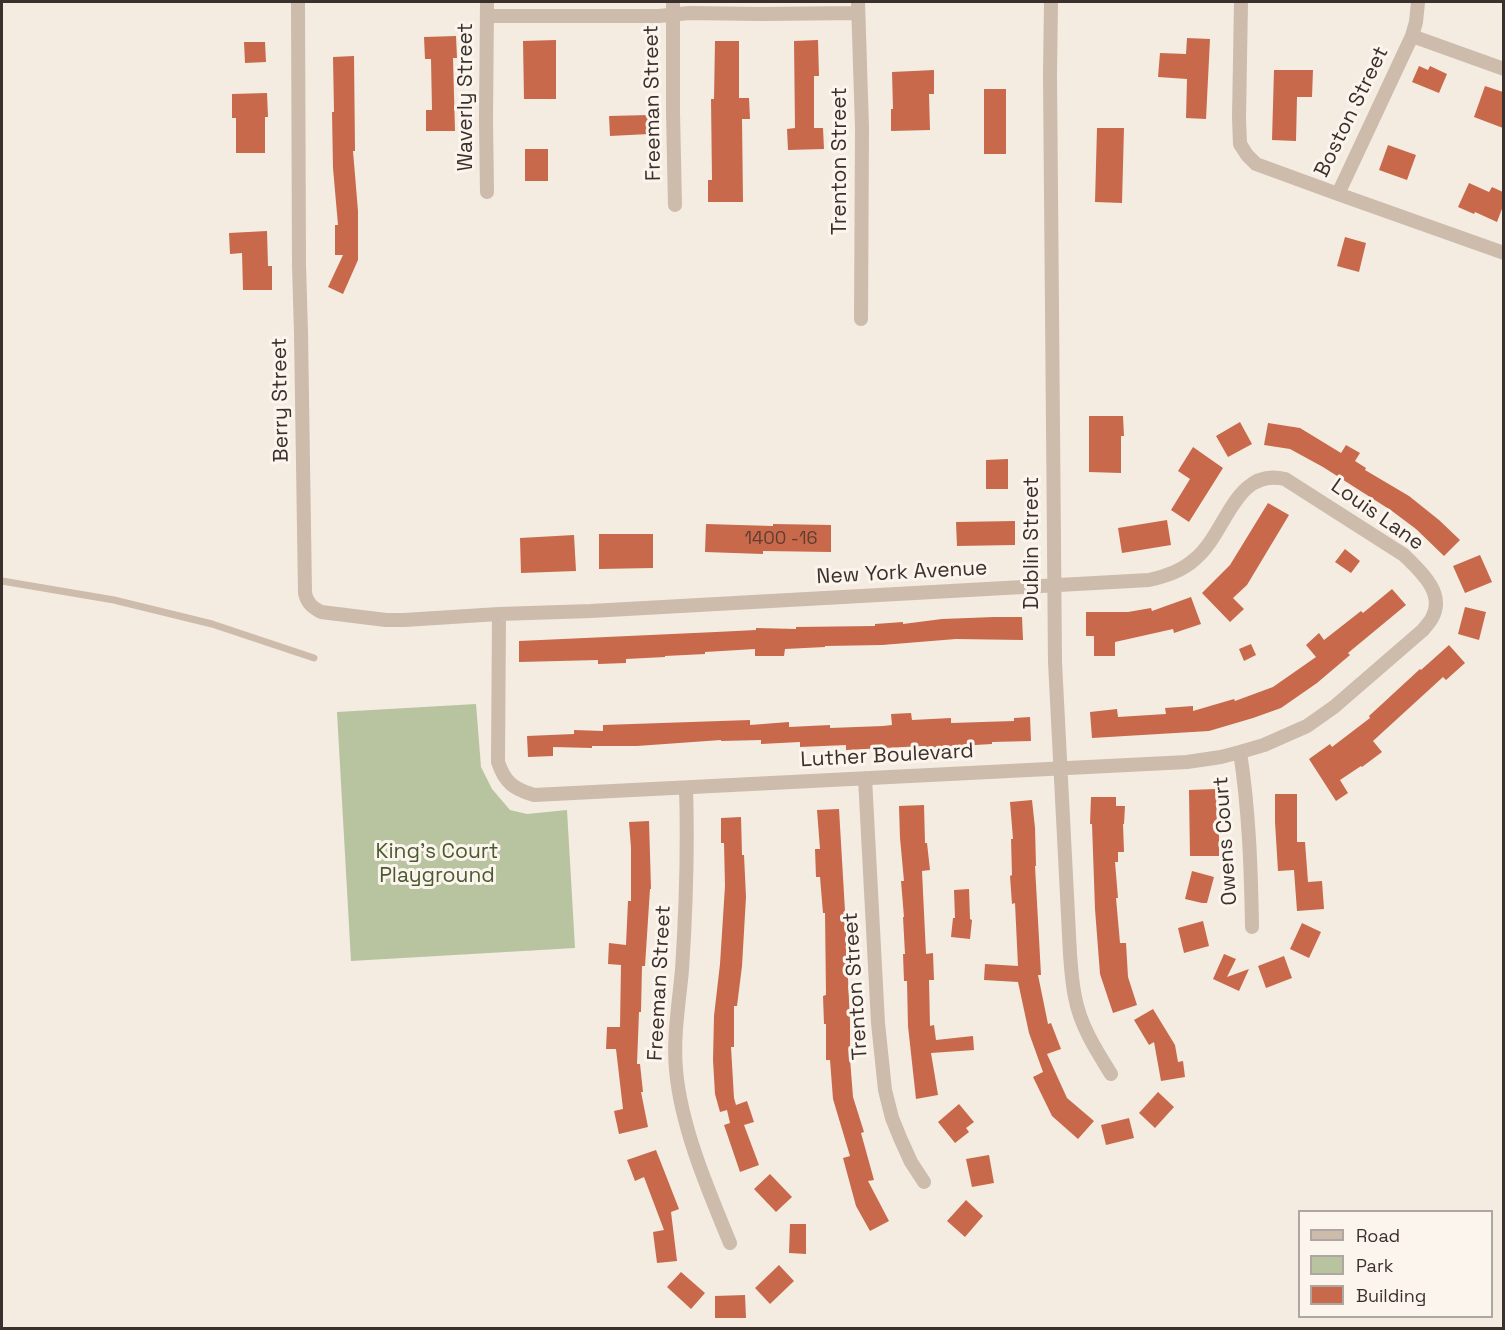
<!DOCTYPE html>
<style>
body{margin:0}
#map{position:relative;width:1505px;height:1330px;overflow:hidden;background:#f4ebe1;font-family:"Space Grotesk",sans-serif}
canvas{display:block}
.frame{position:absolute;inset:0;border:3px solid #3b302b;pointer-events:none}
.legend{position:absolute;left:1298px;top:1210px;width:195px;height:108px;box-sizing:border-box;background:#fbf5ee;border:2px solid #aea6a0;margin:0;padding:8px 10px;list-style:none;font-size:18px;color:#3b302b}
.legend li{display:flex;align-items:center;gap:12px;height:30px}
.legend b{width:30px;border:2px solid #aea6a0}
</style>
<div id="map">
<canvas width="1505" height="1330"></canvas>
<div class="frame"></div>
<ul class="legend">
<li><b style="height:8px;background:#cdbbac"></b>Road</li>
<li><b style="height:16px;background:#b8c4a0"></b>Park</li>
<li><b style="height:16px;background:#c8694b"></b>Building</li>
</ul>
</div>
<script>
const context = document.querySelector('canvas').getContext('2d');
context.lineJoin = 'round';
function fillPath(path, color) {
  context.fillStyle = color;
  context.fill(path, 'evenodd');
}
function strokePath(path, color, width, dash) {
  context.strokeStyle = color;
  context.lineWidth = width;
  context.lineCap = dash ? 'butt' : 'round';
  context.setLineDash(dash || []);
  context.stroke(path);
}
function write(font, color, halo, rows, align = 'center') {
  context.font = font + ' "Space Grotesk",sans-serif';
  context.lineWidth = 6;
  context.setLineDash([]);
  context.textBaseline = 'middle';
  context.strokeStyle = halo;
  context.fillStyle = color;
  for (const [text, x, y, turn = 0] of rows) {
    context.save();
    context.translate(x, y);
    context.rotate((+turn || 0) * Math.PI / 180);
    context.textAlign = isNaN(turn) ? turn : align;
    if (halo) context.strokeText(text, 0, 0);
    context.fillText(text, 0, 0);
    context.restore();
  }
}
fillPath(new Path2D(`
 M476,704L481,767L492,789L510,810L527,814L567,810L575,948L351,961L337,712Z`), '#b8c4a0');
fillPath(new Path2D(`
 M456,36L457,58H453L455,131H426V110H432L431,59H425L424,37Z
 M1187,38L1210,39L1206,119L1186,118L1187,79L1158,77L1160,53L1186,54Z
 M556,40V99H524L523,41Z
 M818,40L819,76H814V128H823L824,149L788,150L787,129L795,128L794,41Z
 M715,41H739V98H749L750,119H742L743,202H708V180H712L711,99H714Z
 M244,42H265L266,62L245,63Z
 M354,56L355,151H353L358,211V260L343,294L328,287L343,255H335V225H338L333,168L332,112H334L333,57Z
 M1419,66L1428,70L1430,66L1447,74L1439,93L1412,82Z
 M934,70V94H929L930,130L891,131V109H893L892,72Z
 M1274,70H1313L1312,97H1297L1296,141L1272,140Z
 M1485,86L1503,92V128L1474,117Z
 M984,89H1006V154H984Z
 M267,93L268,117H265V153H236V118H232V94Z
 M649,115V134L610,136L609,116Z
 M1097,128H1124L1122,203L1095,202Z
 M1388,145L1416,155L1407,180L1379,170Z
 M525,149H548V181H525Z
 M1469,183L1489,192L1492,187L1503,192V206L1497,222L1475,212L1474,214L1458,207Z
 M267,231L268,266H272V290H243L242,253L230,254L229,233Z
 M1345,237L1366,243L1359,272L1337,266Z
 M1089,416H1123L1124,436H1121V473L1089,472Z
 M1240,422L1252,444L1228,457L1216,436Z
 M1268,423L1300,428L1341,453L1346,445L1360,453L1355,461L1366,468L1365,470L1409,496L1439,520L1460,540L1444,556L1416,529L1392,511L1323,467L1290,449L1264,445Z
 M1193,447L1223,468L1189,522L1171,510L1190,479L1178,471Z
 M1008,459V489H986V460Z
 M1268,503L1289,515L1247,585L1233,598L1244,609L1230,622L1202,593L1230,565Z
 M1167,520L1171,545L1122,553L1118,528Z
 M1015,521V545L957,546L956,522Z
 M706,524L773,526V524L831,525V552L763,551V554L705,552Z
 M599,534H653V568L599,569Z
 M574,535L576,571L521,573L520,538Z
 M1345,549L1360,561L1351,573L1335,562Z
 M1480,555L1492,582L1465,593L1453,566Z
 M1392,589L1406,605L1348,653L1350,655L1317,683L1281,708L1253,718L1209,731L1092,738L1090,712L1117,709L1118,717L1166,714L1165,708L1193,706V711L1234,699L1235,701L1273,687L1316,657L1306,645L1319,633L1324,640L1361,611L1363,613Z
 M1191,597L1201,624L1174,633L1173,629L1115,642V656H1094V636H1086V612H1128L1151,608L1152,611Z
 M1465,607L1486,612L1479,640L1458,634Z
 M994,617H1022L1023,640L956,639L882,645L825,646V647L785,649L784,656H755V649L705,652V654L665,656V657L626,659V663L598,664V660L519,662V641L716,632L756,630V628L796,629V627L875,626V624L903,622V624L942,619Z
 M1251,644L1256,655L1244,661L1239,649Z
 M1449,645L1465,663L1446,680L1443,677L1373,741L1382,752L1362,767L1361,766L1340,780L1348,793L1336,801L1309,759L1330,744L1332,747L1370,718L1369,716L1420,669L1421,670Z
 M911,713L912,720L951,718V723L1014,721V718L1030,717L1031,741L992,742V744L923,748V746L846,750V745L800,747V742L761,744V740L721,741V740L637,746H592V748L553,747V756L528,757L527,736L574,734V730L603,731V725L750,720V725L789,722V727L830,725V728L883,726L892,725L891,714Z
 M1216,789L1217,830H1219V856H1190L1189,790Z
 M1275,794H1297V842H1305L1308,882L1322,881L1324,909L1297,911L1294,870L1278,871L1275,822Z
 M1091,797H1116V806H1125L1124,824H1123L1124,852H1118V862H1115L1118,898H1116L1120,943H1126L1128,977L1137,1005L1113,1013L1100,974L1095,909L1092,824H1090Z
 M1032,800L1035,828L1036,866H1035L1041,975H1038L1048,1024L1051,1023L1061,1049L1047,1054L1067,1098L1094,1121L1078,1139L1052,1116L1033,1077L1043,1072L1029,1033L1018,982L984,980L985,964L1018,966L1015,903L1012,904L1010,876L1012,875L1011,839H1013L1010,802Z
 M924,805L925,843H927L930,870L922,871L926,954L933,953L934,980H929L930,1026L934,1025L936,1040L973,1036L974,1050L931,1053L938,1095L916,1099L908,1026L907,981H904L903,954H905L903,917H904L901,881H904L900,838L899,806Z
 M839,809L846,928V958H847L850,1022V1059L853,1097L864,1132L861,1133L874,1180L868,1181L889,1221L870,1231L856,1206L843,1158L850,1156L833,1099L830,1060H826V1024H824L823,996L826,995L825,913H823L820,877H816L815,849H820L817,810Z
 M741,817L742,855H744L746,897L742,966L737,1006H734V1047H731L734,1098L736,1105L747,1101L754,1122L744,1125L759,1165L740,1172L724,1125L730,1123L727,1110L720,1112L715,1094L713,1060L714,1016L720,964L725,886L724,843H721V818Z
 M649,821L651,889H650L645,966H642L641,1012H639L637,1064H640L643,1092H641L648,1127L619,1134L614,1111L623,1109L616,1049H606L607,1027H620L621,965L608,964L609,943L626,945L628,901H631V848L629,822Z
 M1192,871L1214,877L1207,903H1202L1185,899Z
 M969,889L970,919L972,920L970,939L951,937L953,918H955L954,890Z
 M1203,921L1209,946L1184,953L1178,928Z
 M1302,923L1321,932L1309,958L1290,949Z
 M1224,954L1236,959L1227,977L1249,969L1239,991L1213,979Z
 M1284,956L1292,978L1266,988L1258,966Z
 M1153,1009L1175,1045L1178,1062L1183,1061L1185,1077L1161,1081L1154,1042L1149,1045L1134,1020Z
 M1158,1092L1174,1107L1155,1128L1139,1113Z
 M959,1104L974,1122L966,1128L969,1132L955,1143L938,1122Z
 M1129,1118L1134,1138L1106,1145L1101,1125Z
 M656,1150L679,1209L671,1212L677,1261L657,1263L653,1232L664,1230L644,1177L635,1181L627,1160Z
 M989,1155L994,1183L972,1187L966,1159Z
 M770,1174L792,1197L776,1212L754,1189Z
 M966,1200L983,1216L965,1237L947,1221Z
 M790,1224H806V1254L789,1253Z
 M779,1265L794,1281L770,1304L755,1288Z
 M681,1272L705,1293L691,1309L667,1287Z
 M745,1295L746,1318H715V1296Z`), '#c8694b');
strokePath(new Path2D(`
 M2,581L114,600L212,624L314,658`), '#cdbbac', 7);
strokePath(new Path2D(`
 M298,2L299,265L301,333L305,593C307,603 312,607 321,612L386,620H404L499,614L591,611L1149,580C1166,576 1182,571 1195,559C1227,533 1234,467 1285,479L1404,555C1420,571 1446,593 1432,618C1430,622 1426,626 1423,630L1334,707L1307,726L1264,745L1240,752L1221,757L1187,762L534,795C514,789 505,783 498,762L499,614
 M487,2L486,120L487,192
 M673,2V112L675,205
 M858,2L862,128L861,319
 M1051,2L1050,75L1055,662L1070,954C1071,968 1072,983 1075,997C1080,1025 1096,1050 1111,1074
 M1241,2L1239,118L1240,144L1247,155L1256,164L1338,194L1504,253
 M487,16H659L689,13L760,14L858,13
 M1412,36L1504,69
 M1338,194L1412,36L1416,22L1418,2
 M1240,752C1249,810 1251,868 1252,927
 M865,778L878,1023L885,1090L892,1118L901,1140L911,1162L924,1182
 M686,788C688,849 686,909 682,970C679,1003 673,1036 676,1070C681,1127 708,1190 730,1243`), '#cdbbac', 14);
write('18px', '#5e3e33', null, [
 ["1400 -16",781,539]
]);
write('21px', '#3b302b', '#fbf5ee', [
 ["Waverly Street",466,97,-90],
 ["Freeman Street",653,103,-91],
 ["Boston Street",1352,112,-64],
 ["Trenton Street",840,161,-90],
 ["Berry Street",281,400,-91],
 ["Louis Lane",1377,515,35],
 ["Dublin Street",1032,543,-90],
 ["New York Avenue",902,573,-3],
 ["Luther Boulevard",887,756,-3],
 ["Owens Court",1226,841,-94],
 ["Freeman Street",660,983,-87],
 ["Trenton Street",856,986,-94]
]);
write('21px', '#4a5a2e', '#fbf5ee', [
 ["King's Court",437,852],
 ["Playground",437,876]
]);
</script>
